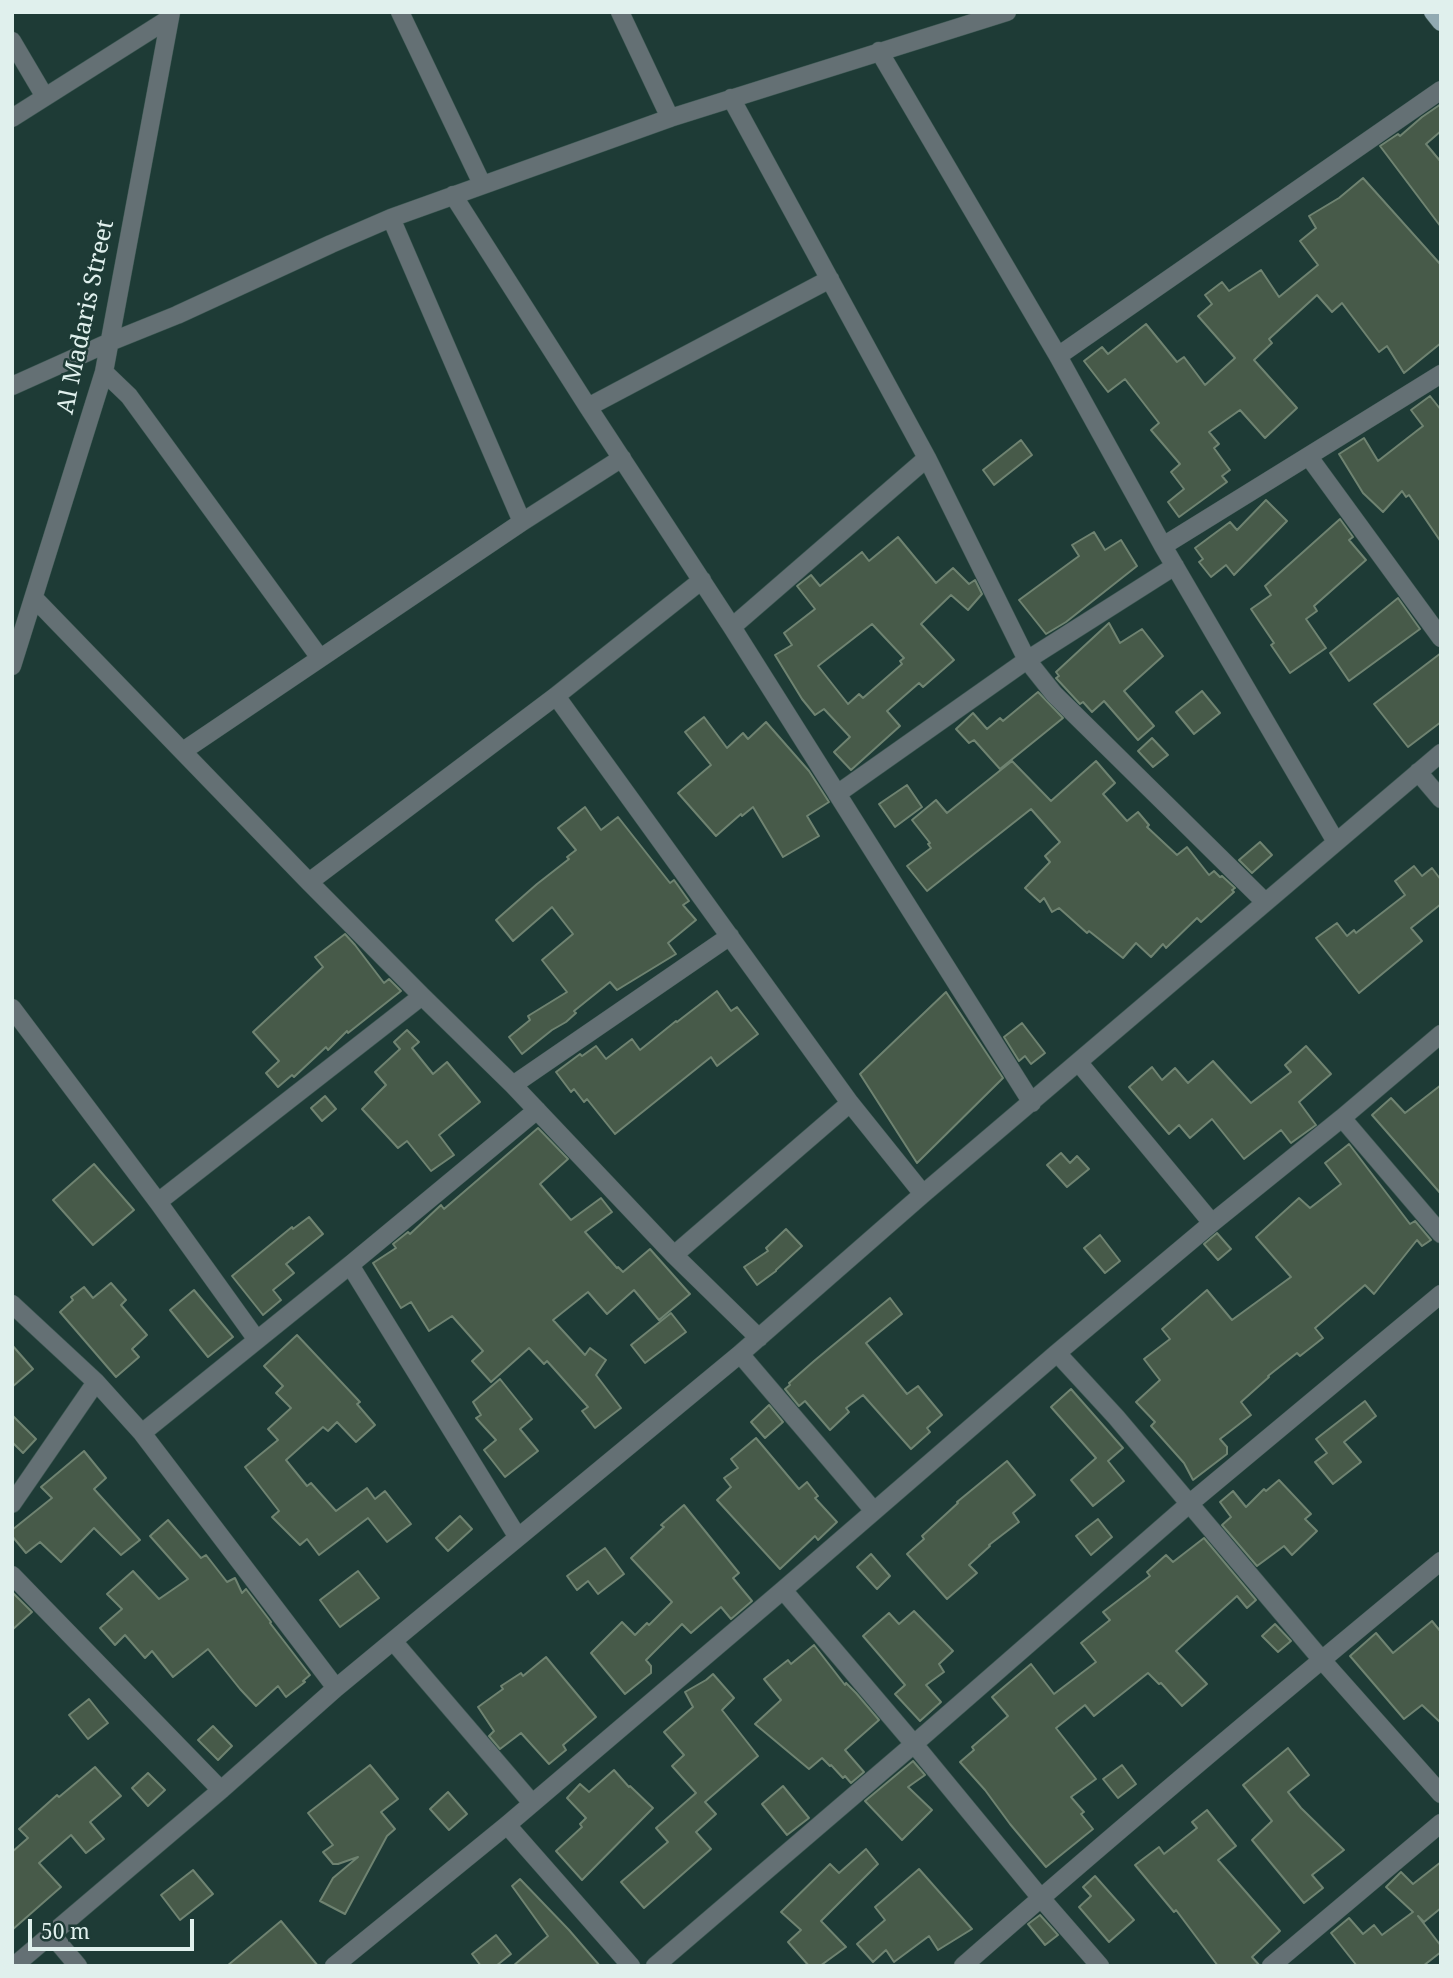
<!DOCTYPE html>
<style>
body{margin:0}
#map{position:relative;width:1453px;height:1978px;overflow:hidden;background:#1e3b36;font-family:"Noto Serif",serif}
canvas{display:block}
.frame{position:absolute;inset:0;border:14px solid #e0f0ed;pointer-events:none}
.scale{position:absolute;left:28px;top:1919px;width:166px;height:32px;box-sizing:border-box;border:4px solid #e0f0ed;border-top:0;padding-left:9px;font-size:21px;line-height:24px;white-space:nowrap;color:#e0f0ed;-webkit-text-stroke:5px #1e3b36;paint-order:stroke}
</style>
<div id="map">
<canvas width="1453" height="1978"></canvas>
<div class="frame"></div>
<div class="scale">50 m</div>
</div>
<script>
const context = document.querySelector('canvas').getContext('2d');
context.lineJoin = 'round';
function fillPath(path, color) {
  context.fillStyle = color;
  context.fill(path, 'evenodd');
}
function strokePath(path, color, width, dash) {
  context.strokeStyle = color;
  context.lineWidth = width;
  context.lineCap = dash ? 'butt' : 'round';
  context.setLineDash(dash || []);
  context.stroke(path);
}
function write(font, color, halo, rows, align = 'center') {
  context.font = font + ' "Noto Serif",serif';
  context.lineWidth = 5;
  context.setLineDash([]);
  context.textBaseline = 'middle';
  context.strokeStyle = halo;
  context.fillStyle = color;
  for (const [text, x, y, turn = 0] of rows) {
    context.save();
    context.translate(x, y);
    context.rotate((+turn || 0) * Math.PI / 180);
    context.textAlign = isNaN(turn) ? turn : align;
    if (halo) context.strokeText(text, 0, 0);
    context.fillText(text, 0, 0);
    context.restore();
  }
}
const building = new Path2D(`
 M1441,104V131L1426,144L1441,162V227L1380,146L1398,134L1400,136L1422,117Z
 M1363,178L1441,265V343L1404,373L1387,346L1379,352L1342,303L1332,312L1317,295L1269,339L1272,343L1254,360L1297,408L1265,438L1240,410L1209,432L1219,444L1214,448L1230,470L1222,476L1227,482L1179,517L1168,502L1184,489L1171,472L1180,464L1151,430L1159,423L1125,379L1108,392L1084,361L1102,347L1108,354L1146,324L1177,362L1184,357L1205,385L1235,358L1198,316L1212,304L1205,295L1222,282L1229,291L1261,270L1279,297L1318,265L1300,241L1316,228L1309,216L1339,198Z
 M1430,396L1441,410V542L1409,495L1406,497L1402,491L1383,512L1363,493L1339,454L1364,438L1378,461L1423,426L1411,410Z
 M1021,440L1032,455L994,485L983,470Z
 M1266,500L1287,521L1234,575L1226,565L1211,577L1199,562L1203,559L1195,548L1230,522L1237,530Z
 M1340,519L1353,537L1349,540L1366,560L1314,606L1317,611L1306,619L1326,648L1290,673L1271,645L1274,643L1251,609L1271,595L1265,586Z
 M1094,532L1105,550L1121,540L1137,566L1066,622L1046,634L1019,600L1079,556L1072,545Z
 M898,537L936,583L953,568L969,584L975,580L982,594L968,610L951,595L921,624L954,660L923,687L919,683L887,711L900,726L851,770L834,752L850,737L824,709L815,715L802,699L775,655L792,645L784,633L815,609L797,586L811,575L820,586L862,552L869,561ZM872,624L904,658L900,661L902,664L863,698L859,694L848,704L818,666Z
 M1398,598L1420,629L1349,681L1330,653Z
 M1109,623L1120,643L1142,629L1163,656L1124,691L1154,726L1138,740L1104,701L1092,712L1083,702L1080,704L1056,678L1059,676L1056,672Z
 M1441,653V722L1408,747L1374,704Z
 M1202,691L1220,713L1194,734L1176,712Z
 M1038,692L1063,718L1000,769L974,740L969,743L956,729L973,713L987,729L1000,718L1003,721Z
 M704,717L727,748L743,733L748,739L766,722L809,771L829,802L807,816L819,836L783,857L753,807L742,816L741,814L716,836L678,793L711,765L685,732Z
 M1152,738L1168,755L1153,767L1138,751Z
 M1012,761L1051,801L1096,761L1115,783L1103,794L1127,821L1138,812L1149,825L1147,827L1177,855L1187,847L1209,875L1214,871L1220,877L1222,876L1235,888L1232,890L1234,892L1201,922L1197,918L1166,948L1163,944L1151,957L1136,943L1123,958L1089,931L1087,933L1059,908L1052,912L1044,898L1040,902L1025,888L1050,862L1045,856L1060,842L1031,809L927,891L907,866L931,848L928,844L930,843L912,820L936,800L947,813Z
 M907,785L922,807L895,827L879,804Z
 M585,807L601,830L618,817L670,883L674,880L689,901L683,905L696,920L668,943L676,954L617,990L610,982L574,1011L576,1013L566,1022L552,1030L522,1054L509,1037L530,1020L528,1016L567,992L542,960L573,934L552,907L513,941L496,920L537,884L569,859L567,857L576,850L558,828Z
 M1260,842L1272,855L1252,873L1239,860Z
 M1414,866L1422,876L1432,868L1441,880V904L1411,928L1422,941L1359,993L1316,938L1337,923L1347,936L1354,930L1356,933L1405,895L1395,881Z
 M345,934L355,945L384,983L389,979L401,991L348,1033L347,1031L328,1050L326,1047L294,1077L292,1075L278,1087L266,1073L279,1061L253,1032L323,967L315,957Z
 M717,991L731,1011L737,1007L758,1034L717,1066L711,1057L615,1134L587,1099L584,1102L574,1089L571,1092L556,1072L580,1054L582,1056L596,1046L606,1059L632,1039L640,1050L676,1021L677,1022Z
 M946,992L1003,1078L917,1163L860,1074Z
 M1022,1023L1045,1053L1031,1064L1025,1056L1019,1061L1004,1037Z
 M407,1030L419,1042L412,1048L433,1074L447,1062L480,1102L439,1135L454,1155L431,1171L407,1141L398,1148L362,1109L386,1085L375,1072L400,1049L394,1042Z
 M1306,1046L1331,1074L1299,1102L1316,1125L1291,1143L1281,1130L1244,1159L1212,1119L1190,1138L1179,1125L1169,1134L1129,1087L1152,1067L1162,1080L1175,1068L1188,1083L1213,1061L1251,1103L1291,1072L1285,1065Z
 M1441,1085V1194L1372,1115L1391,1098L1405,1113Z
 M325,1096L336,1109L322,1121L311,1108Z
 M538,1128L568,1159L540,1184L571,1220L601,1198L612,1212L585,1232L617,1268L618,1267L623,1272L650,1249L690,1294L659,1320L634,1290L607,1314L588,1292L553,1320L585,1355L590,1348L606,1360L596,1375L621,1408L595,1428L582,1411L588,1407L547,1361L544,1364L529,1348L491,1382L472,1361L483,1351L452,1316L429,1331L411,1302L401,1308L373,1263L396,1248L393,1244L408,1232L410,1234L441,1205L444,1209Z
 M1349,1144L1410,1224L1415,1221L1431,1240L1422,1246L1417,1240L1374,1294L1365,1285L1315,1328L1323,1338L1300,1356L1297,1353L1268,1376L1269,1377L1241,1402L1251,1415L1220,1439L1227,1447V1454L1193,1480L1184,1463L1151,1426L1155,1422L1136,1402L1160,1380L1144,1359L1170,1339L1162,1329L1207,1290L1232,1320L1291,1277L1256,1237L1299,1198L1310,1208L1341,1184L1325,1163Z
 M1061,1153L1070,1163L1077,1156L1089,1169L1067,1187L1047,1165Z
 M94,1164L134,1210L93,1245L53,1200Z
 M309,1217L323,1234L286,1264L294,1273L273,1290L281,1300L263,1315L232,1276L292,1227L293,1229Z
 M786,1229L802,1246L776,1270V1271L757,1285L744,1267L768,1251L766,1248Z
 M1217,1233L1231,1249L1218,1260L1204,1244Z
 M1100,1235L1120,1261L1105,1273L1084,1248Z
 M111,1283L126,1300L121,1305L147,1335L132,1349L139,1357L116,1377L60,1312L73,1300L71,1297L84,1287L93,1298Z
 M194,1290L233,1337L208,1357L170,1310Z
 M890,1298L902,1314L866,1343L907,1394L918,1386L942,1415L927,1428L930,1432L911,1449L863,1395L846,1408L849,1412L830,1430L805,1401L799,1406L785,1389L790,1385L789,1383L814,1361Z
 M671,1313L686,1332L645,1363L631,1345Z
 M297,1335L360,1402L357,1404L375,1425L356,1442L337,1422L328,1431L323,1427L286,1460L307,1486L311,1483L336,1511L367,1488L375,1499L385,1491L411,1524L387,1542L368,1518L319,1555L307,1539L300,1545L272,1517L279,1511L245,1467L278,1440L268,1429L291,1408L276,1393L283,1386L264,1366Z
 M12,1345L33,1369L12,1387Z
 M500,1379L532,1419L520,1429L538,1451L505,1477L484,1450L496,1440L476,1418L481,1415L473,1402Z
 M1071,1389L1123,1448L1108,1461L1124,1481L1093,1506L1071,1480L1096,1458L1051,1407Z
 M1365,1401L1376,1416L1344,1442L1361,1462L1333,1484L1315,1462L1327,1453L1316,1439Z
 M769,1405L783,1422L765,1438L751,1422Z
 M12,1415L36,1439L23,1453L12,1442Z
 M756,1438L799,1489L807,1482L818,1496L815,1498L837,1522L818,1540L815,1536L780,1569L717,1500L731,1487L724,1478L738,1468L731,1459Z
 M84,1451L106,1478L94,1489L140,1540L121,1555L94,1528L61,1562L40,1542L26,1553L12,1536V1530L52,1498L41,1487Z
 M1007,1461L1035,1495L1013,1513L1019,1522L989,1545L990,1546L969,1565L977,1573L947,1599L907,1554L924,1539L922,1536L958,1503L957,1502Z
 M1279,1480L1311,1514L1305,1519L1317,1531L1292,1555L1284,1546L1257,1566L1222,1525L1231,1517L1220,1502L1233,1491L1246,1507L1264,1489L1266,1491Z
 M684,1505L739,1573L733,1578L752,1601L731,1619L721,1607L691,1633L682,1624L646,1660L651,1666V1673L625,1694L591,1653L622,1622L635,1635L647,1623L649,1625L672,1602L631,1558L664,1527L661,1525Z
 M460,1516L472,1529L448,1551L436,1538Z
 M1098,1519L1112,1537L1091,1555L1076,1536Z
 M168,1520L201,1558L206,1555L227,1582L235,1578L242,1593L246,1589L271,1622L270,1623L310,1675L303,1681L305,1682L286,1697L278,1686L256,1706L240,1689L208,1649L173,1677L152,1651L145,1658L125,1635L115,1645L100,1628L122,1609L107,1594L133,1571L159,1599L188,1579L150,1536Z
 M1204,1538L1256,1600L1247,1608L1237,1596L1176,1651L1207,1684L1182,1706L1161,1683L1159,1684L1148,1673L1094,1716L1085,1705L1056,1728L1096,1779L1071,1797L1084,1812L1081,1814L1093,1829L1046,1867L1010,1824L985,1790L960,1762L974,1750L972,1747L1008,1716L992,1697L1031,1664L1054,1694L1096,1662L1081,1643L1110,1620L1103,1612L1150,1576L1147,1572L1166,1555L1173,1562Z
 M605,1548L624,1574L598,1594L588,1581L577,1590L567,1576Z
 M871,1554L890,1576L877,1589L857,1567Z
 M358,1571L379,1598L340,1627L320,1600Z
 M12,1592L32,1612L12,1630Z
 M914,1611L953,1651L939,1664L944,1672L926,1685L941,1702L920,1721L895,1694L905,1685L863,1636L889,1613L899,1624Z
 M1432,1621L1441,1632V1723L1422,1705L1404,1719L1350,1656L1376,1633L1393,1653Z
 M1275,1624L1291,1641L1278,1652L1262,1636Z
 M814,1645L845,1685L846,1683L856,1693L879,1720L845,1750L864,1772L851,1783L845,1776L843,1778L831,1765L830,1766L822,1758L809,1769L755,1724L781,1700L764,1679L788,1660L791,1664Z
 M546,1657L596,1717L563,1745L566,1750L549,1764L521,1733L500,1749L489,1736L494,1731L478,1707L503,1689L501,1686L521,1673L523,1676Z
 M713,1674L734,1698L722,1710L758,1756L705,1802L716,1814L696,1832L711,1849L644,1908L621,1882L668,1842L656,1828L696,1793L672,1766L684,1755L664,1732L693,1707L685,1692L706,1680Z
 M89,1699L108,1723L88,1739L69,1715Z
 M213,1726L232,1746L218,1760L198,1740Z
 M1288,1748L1309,1775L1288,1792L1301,1808L1344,1850L1312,1875L1323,1888L1304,1903L1252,1840L1272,1821L1243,1785Z
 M913,1761L925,1775L908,1787L932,1810L902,1840L865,1801Z
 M370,1765L398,1799L381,1812L395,1829L387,1836L345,1914L320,1901L333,1878L358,1857L338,1864H333L323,1852L333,1845L308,1813Z
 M1122,1765L1136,1784L1118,1798L1103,1779Z
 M95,1767L121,1796L90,1822L104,1839L86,1853L71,1835L39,1863L61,1887L12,1930V1852L28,1838L19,1829L57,1795L59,1797Z
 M614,1770L629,1787L630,1786L653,1808L582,1880L556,1851L582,1827L580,1824L586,1818L567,1798L580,1784L589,1792Z
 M148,1773L165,1790L148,1806L132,1788Z
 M783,1786L809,1818L787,1835L762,1804Z
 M448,1792L467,1814L449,1830L430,1809Z
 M1207,1810L1236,1846L1218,1860L1280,1931L1252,1957L1260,1966H1218L1176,1910L1174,1912L1135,1865L1159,1847L1164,1854L1197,1828L1192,1822Z
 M866,1849L878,1864L821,1921L846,1947L820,1966H809L788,1942L801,1930L781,1912L830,1864L839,1873Z
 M1441,1862V1908L1424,1922L1418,1916L1441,1946V1952L1423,1966H1357L1331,1933L1349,1918L1363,1934L1374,1925L1382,1935L1413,1912L1386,1887L1401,1872L1413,1884Z
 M919,1869L972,1929L938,1950L929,1936L894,1962L886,1950L873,1962L857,1944L885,1920L875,1907Z
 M193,1870L213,1894L180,1920L161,1895Z
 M1095,1876L1134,1920L1109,1942L1079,1907L1091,1896L1083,1887Z
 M520,1879L569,1930L600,1966H513L548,1936L512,1886Z
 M1040,1915L1058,1935L1045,1945L1028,1924Z
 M281,1921L318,1966H227Z
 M496,1935L511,1954L496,1966H481L472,1954Z`);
fillPath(building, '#475a49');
strokePath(building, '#6f8371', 2);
const minor = new Path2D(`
 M400,12L482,184
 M620,12L670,118
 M12,41L45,97
 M879,51L1058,356L1163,546L1336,842
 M731,98L927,458L1027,660L1054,694L1265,902
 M12,118L170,18
 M453,195L588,407L732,627L1032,1103
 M391,218L522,522
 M1058,356L1441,90
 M104,372L129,396L320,658
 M12,386L110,342L177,315L331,244L391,218L670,118L1007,12
 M588,407L830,279
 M1309,457L1441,638
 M1163,546L1441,374
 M34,598L309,882L422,996L513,1085L674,1255L759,1338
 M732,627L927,458
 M12,666L104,372L171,12
 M556,696L850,1103L923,1194
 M183,751L522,522L622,458
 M1418,772L1441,799
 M837,794L1027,660L1175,566
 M309,882L556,696L702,580
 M12,1008L158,1202L257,1340
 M1079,1063L1212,1223
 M513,1085L730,936
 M1342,1118L1441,1234
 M158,1202L422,996
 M674,1255L850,1103
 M350,1265L537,1110
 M12,1304L96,1382L142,1433L336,1688
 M1057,1353L1116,1417L1321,1659L1441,1794
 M740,1354L874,1511
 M142,1433L350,1265L517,1536
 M12,1504L96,1382
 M12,1575L221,1790
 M783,1590L914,1744L1040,1897L1100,1966
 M393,1641L532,1803
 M507,1825L631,1966
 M51,1934L78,1966
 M14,1966L221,1790L336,1688L740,1354L923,1194L1441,753
 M334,1966L507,1825L783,1590L1057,1353L1212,1223L1342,1118L1441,1034
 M655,1966L914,1744L1189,1504L1441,1294
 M963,1966C1120,1828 1280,1694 1441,1561
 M1271,1966L1441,1823`);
const major = new Path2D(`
 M1433,12L1441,22`);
strokePath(minor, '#3d5853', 19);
strokePath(major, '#3d5853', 19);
strokePath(minor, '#647074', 18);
strokePath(major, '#91aab2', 18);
write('24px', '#e0f0ed', '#1e3b36', [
 ["Al Madaris Street",86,317,-78]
]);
</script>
